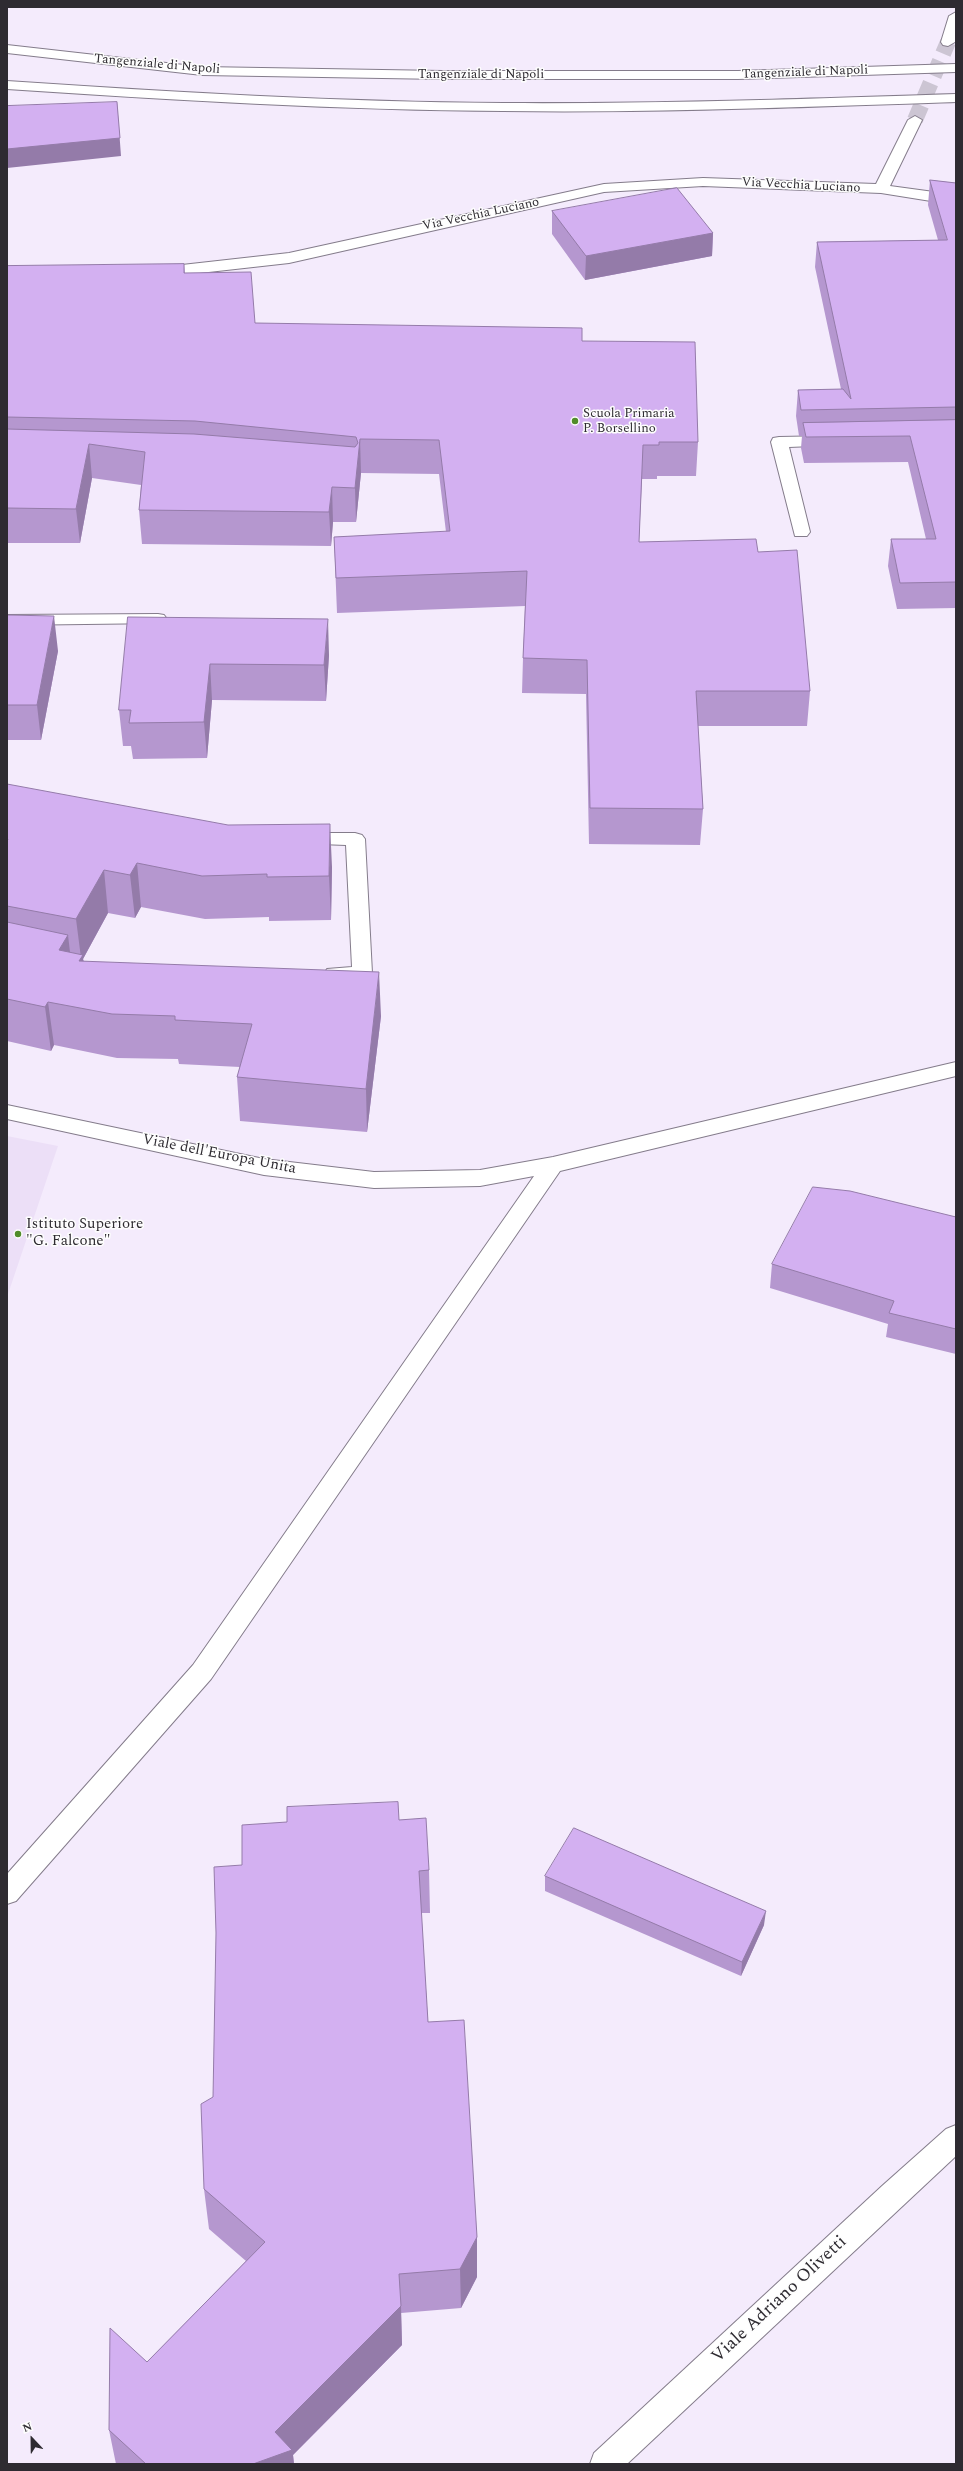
<!DOCTYPE html>
<style>
body{margin:0}
#map{position:relative;width:963px;height:2471px;overflow:hidden;background:#f4ebfc;font-family:Spectral,serif}
canvas{display:block}
.frame{position:absolute;inset:0;border:8px solid #2e2b31;pointer-events:none}
.north{position:absolute;left:12px;top:2419px;width:40px;height:40px;-webkit-text-stroke:3px #fdfdfd;paint-order:stroke;rotate:338deg;font-size:11px;font-weight:700;line-height:16px;text-align:center;color:#2e2b31}
.north::after{content:'';display:block;margin:auto;width:14px;height:18px;background:#2e2b31;clip-path:polygon(50% 0,100% 100%,50% 72%,0 100%)}
</style>
<div id="map">
<canvas width="963" height="2471"></canvas>
<div class="frame"></div>
<div class="north">N</div>
</div>
<script>
const context = document.querySelector('canvas').getContext('2d');
context.lineJoin = 'round';
function fillPath(path, color) {
  context.fillStyle = color;
  context.fill(path, 'evenodd');
}
function strokePath(path, color, width, dash) {
  context.strokeStyle = color;
  context.lineWidth = width;
  context.lineCap = dash ? 'butt' : 'round';
  context.setLineDash(dash || []);
  context.stroke(path);
}
function write(font, color, halo, rows, align = 'center') {
  context.font = font + ' Spectral,serif';
  context.lineWidth = 3;
  context.setLineDash([]);
  context.textBaseline = 'middle';
  context.strokeStyle = halo;
  context.fillStyle = color;
  for (const [text, x, y, turn = 0] of rows) {
    context.save();
    context.translate(x, y);
    context.rotate((+turn || 0) * Math.PI / 180);
    context.textAlign = isNaN(turn) ? turn : align;
    if (halo) context.strokeText(text, 0, 0);
    context.fillText(text, 0, 0);
    context.restore();
  }
}
fillPath(new Path2D(`
 M7,1136L58,1146L7,1297Z`), '#ecdff7');
strokePath(new Path2D(`
 M915,120L948,42`), '#ccc5d3', 16, [16, 8]);
const minor = new Path2D(`
 M956,12L955,42L948,46L943,45L941,42L949,16Z
 M915,116L922,120L890,186L956,195V205L881,193L703,186L604,192L289,263L155,278L147,273L155,268L289,253L604,184L703,178L876,184L908,120Z
 M831,436L837,437L839,441L837,445L789,447L810,532L807,536H795L771,442L773,438L779,437Z
 M158,614L164,615L167,619L164,623L7,625V615Z
 M301,833H355L362,835L365,839L372,973L369,978L334,981L327,979L324,974L327,969L352,967L346,845L294,843L291,839L294,835Z
 M956,1062V1076L560,1171L211,1679L16,1901L7,1904V1874L193,1665L534,1176L480,1186L374,1188L264,1175L7,1119V1105L264,1159L374,1172L480,1170L553,1157Z`);
const major = new Path2D(`
 M956,2125V2156L627,2464H590L594,2453L882,2186L946,2129Z`);
const highway = new Path2D(`
 M7,45L202,67L442,71H738L956,64V72L738,79H442L202,75L7,53Z
 M7,81C172,92 337,102 503,103C654,104 805,99 956,94V102C805,107 654,113 503,111C337,110 172,100 7,89Z`);
strokePath(minor, '#847c8b', 2);
strokePath(major, '#847c8b', 2);
strokePath(highway, '#847c8b', 2);
fillPath(minor, '#fff');
fillPath(major, '#fff');
fillPath(highway, '#fff');
fillPath(new Path2D(`
 M930,180L956,183V608L897,609L888,566L891,539H926L908,462L804,463L801,448L802,436H799L796,416L798,390L841,389L815,267L817,242L938,240L928,205Z
 M552,211L713,233L712,256L585,280L552,234Z
 M184,264L185,273L255,323L582,341L698,442L696,476H657V479H642L639,542L758,552L810,691L807,726H698L703,809L700,845L589,844L586,694L522,693L523,658L525,606L337,613L334,537L446,532L439,474L361,473L356,522H333L331,546L142,544L139,510L141,485L92,478L80,543H7V266Z
 M7,615L58,651L41,740H7Z
 M128,617L329,655L326,701L212,700L207,758L133,759L131,746H123L119,710Z
 M7,784L332,867L331,920L269,921V917L205,919L141,907L135,918L108,913L83,959L84,961L381,1016L367,1132L240,1121L237,1077L240,1067L179,1064L178,1059L117,1058L54,1045L51,1051L7,1041Z
 M956,1217V1354L886,1337L888,1324L770,1288L772,1264Z
 M399,1820L429,1870L430,1913H421L428,2022L477,2237V2277L461,2308L401,2313L402,2345L293,2455L294,2464H116L109,2430L147,2362L246,2261L209,2229L204,2189L213,2097L242,1865Z
 M545,1876L764,1925L741,1976L545,1891Z`), '#b597cf');
fillPath(new Path2D(`
 M117,102L121,156L7,168V149Z
 M713,233L712,256L585,280L586,256Z
 M360,439L361,473L356,522L355,488Z
 M89,444L92,478L80,543L76,509Z
 M332,487L333,522L331,546L329,512Z
 M54,616L58,651L41,740L37,705Z
 M328,619L329,655L326,701L324,665Z
 M210,664L212,700L207,758L204,722Z
 M330,824L332,867L331,920L329,876Z
 M137,863L141,907L135,918L130,875Z
 M104,870L108,913L83,959L88,998L79,961L81,958L76,919Z
 M68,935L73,978L59,950Z
 M379,972L381,1016L367,1132L366,1089Z
 M48,1002L54,1045L51,1051L45,1007Z
 M766,1911L764,1925L741,1976L742,1962Z
 M477,2237V2277L461,2308L460,2269Z
 M401,2306L402,2345L293,2455L294,2464H253L275,2432Z`), '#947ba9');
const building = new Path2D(`
 M117,102L120,138L7,149V106Z
 M930,180L956,183V407L801,410L798,390L843,389L851,399L817,242L947,240Z
 M677,188L713,233L586,256L552,211Z
 M184,264V273L251,272L255,323L582,328V341L695,342L698,442H659V445H643L639,542L756,539L758,552L797,550L810,691H696L703,809L590,808L587,660L523,658L527,571L336,578L334,537L450,531L439,440L360,439L355,488L332,487L329,512L139,510L145,452L89,444L76,509L7,508V429L194,434L355,447L358,443L356,437L195,421L7,417V266Z
 M956,420V582L900,583L891,539H936L910,436L806,437L803,423Z
 M7,615L54,616L37,705H7Z
 M128,617L328,619L324,665L210,664L204,722L129,723L131,710H119Z
 M7,784L228,825L330,824L329,876L267,877V874L202,876L137,863L130,875L104,870L76,919L7,906V841L8,839H7Z
 M7,922L68,935L59,950L83,955L79,961L379,972L366,1089L237,1077L252,1024L175,1020V1016L112,1014L48,1002L45,1007L7,999Z
 M813,1187L850,1191L956,1217V1329L889,1313L894,1301L772,1264Z
 M398,1802L399,1820L426,1818L429,1870L419,1871L428,2022L464,2020L477,2237L460,2269L399,2274L401,2306L275,2432L292,2450L253,2464H146L109,2430L110,2328L147,2362L265,2242L204,2189L201,2104L213,2097L216,1933L214,1867L242,1865V1825L287,1822V1807Z
 M574,1828L766,1911L742,1962L545,1876Z`);
fillPath(building, '#d3b0f1');
strokePath(building, '#947ba9', 1);
for (const [x, y, r, color] of [
 [575,421,4,"#508c2a"],
 [18,1234,4,"#508c2a"]
]) {
  const dot = new Path2D();
  dot.arc(x, y, r, 0, 2 * Math.PI);
  context.fillStyle = color;
  context.fill(dot);
  strokePath(dot, '#fdfdfd', 1.5);
}
write('13px', '#2e2b31', '#fdfdfd', [
 ["Tangenziale di Napoli",157,65,5],
 ["Tangenziale di Napoli",805,73,-2],
 ["Tangenziale di Napoli",481,75],
 ["Via Vecchia Luciano",801,186,3],
 ["Via Vecchia Luciano",481,215,-12]
]);
write('13px', '#2e2b31', '#fdfdfd', [
 ["Scuola Primaria",583,414],
 ["P. Borsellino",583,429]
], 'left');
write('15px', '#2e2b31', '#fdfdfd', [
 ["Viale dell'Europa Unita",219,1155,11]
]);
write('15px', '#2e2b31', '#fdfdfd', [
 ["Istituto Superiore",26,1225],
 ["\"G. Falcone\"",26,1242]
], 'left');
write('18px', '#2e2b31', '#fdfdfd', [
 ["Viale Adriano Olivetti",780,2300,-43]
]);
</script>
